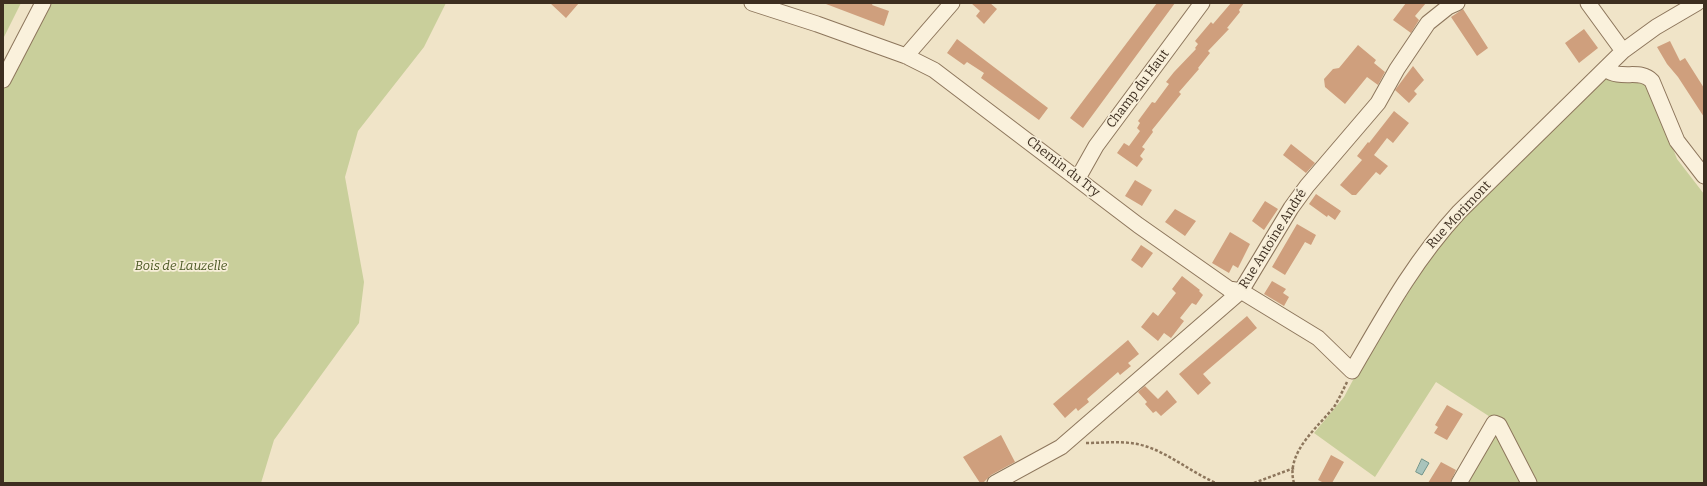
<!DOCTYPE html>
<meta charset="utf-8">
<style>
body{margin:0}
#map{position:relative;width:1707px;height:486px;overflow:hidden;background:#f0e4c8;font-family:Bitter,serif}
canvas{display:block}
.frame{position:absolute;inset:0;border:4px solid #3d2e20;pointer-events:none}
</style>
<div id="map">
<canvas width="1707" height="486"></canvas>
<div class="frame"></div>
</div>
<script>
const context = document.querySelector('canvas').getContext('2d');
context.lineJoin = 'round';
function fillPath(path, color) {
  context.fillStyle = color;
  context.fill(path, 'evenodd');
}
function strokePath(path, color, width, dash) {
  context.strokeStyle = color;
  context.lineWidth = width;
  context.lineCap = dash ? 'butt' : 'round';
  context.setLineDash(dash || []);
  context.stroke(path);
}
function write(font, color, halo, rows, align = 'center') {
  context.font = font + ' Bitter,serif';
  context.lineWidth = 3.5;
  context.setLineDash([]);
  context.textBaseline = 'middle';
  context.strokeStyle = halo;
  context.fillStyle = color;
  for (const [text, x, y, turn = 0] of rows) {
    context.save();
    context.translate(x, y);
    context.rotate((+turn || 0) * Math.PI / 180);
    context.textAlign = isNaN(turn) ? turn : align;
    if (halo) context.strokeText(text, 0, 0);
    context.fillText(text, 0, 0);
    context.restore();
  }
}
fillPath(new Path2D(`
 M3,3H21L3,39Z
 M43,3H446L424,47L358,131L345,177L364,282L359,323L274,440L261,483H3V80Z
 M1603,76L1648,84L1677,159L1704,194V483H1533L1531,479L1517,483H1463L1498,422L1436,382L1375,477L1314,433L1344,397L1362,363L1423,260L1456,220Z`), '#c9cf9b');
const water = new Path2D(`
 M1422,459L1429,463L1422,475L1416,472Z`);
fillPath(water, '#a9c4bc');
strokePath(water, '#6f938a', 1);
fillPath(new Path2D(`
 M550,3H579L566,18Z
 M826,3H873L872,5L889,11L884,26L826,4Z
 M971,3H990L997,9L984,24L976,16L980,11Z
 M1157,3H1175L1083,128L1070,118Z
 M1231,3H1244L1239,10L1240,12L1227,28L1229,29L1208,51L1210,53L1198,68L1199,69L1179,92L1181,94L1152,130L1153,132L1142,147L1145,149L1140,156L1143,159L1137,167L1117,153L1124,143L1129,146L1140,131L1137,128L1140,123L1138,121L1152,102L1155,103L1169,84L1166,82L1174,72L1196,49L1195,48L1198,44L1195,41L1211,22L1213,24Z
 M1406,3H1426L1415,16L1419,20L1411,33L1393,20Z
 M1463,9L1488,48L1477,56L1451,17Z
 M1584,29L1598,48L1579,63L1565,43Z
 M957,39L1048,108L1039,120L981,78L984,73L967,62L964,65L947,53Z
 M1670,41L1680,61L1685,58L1704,88V117L1678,77L1667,64L1657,47Z
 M1358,45L1376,60L1374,63L1385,72L1378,85L1367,77L1345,104L1325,87L1324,79L1333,69L1339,68Z
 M1413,66L1424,80L1414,91L1417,94L1409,103L1395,90Z
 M1394,111L1409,123L1393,143L1387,138L1374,155L1388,166L1380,175L1376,172L1356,195H1352L1340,185L1362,160L1357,156L1368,142L1369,143Z
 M1291,144L1315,163L1306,173L1283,155Z
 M1135,180L1152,190L1142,206L1125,196Z
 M1316,194L1341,211L1335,220L1328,215L1327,217L1309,204Z
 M1265,201L1278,209L1264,230L1252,221Z
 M1175,209L1196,221L1185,236L1165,222Z
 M1297,224L1316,235L1311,245L1305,242L1285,275L1272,267Z
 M1230,232L1250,244L1238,268L1233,265L1229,273L1212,263Z
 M1141,245L1153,253L1142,268L1131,260Z
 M1182,276L1200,290L1199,291L1203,295L1196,305L1192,303L1180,318L1184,321L1171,338L1164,333L1158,341L1141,327L1153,312L1158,316L1176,293L1172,289Z
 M1272,281L1286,289L1283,293L1289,297L1284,306L1264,294Z
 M1247,316L1257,328L1203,374L1211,383L1198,395L1179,374Z
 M1128,340L1139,354L1128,363L1131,366L1120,375L1118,372L1087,399L1089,402L1078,411L1076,408L1065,418L1053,404Z
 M1145,386L1158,399L1167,390L1177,402L1161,416L1156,411L1153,413L1145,404L1147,402L1138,392Z
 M1447,405L1463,414L1447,440L1434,433L1438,427L1435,425Z
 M1001,435L1015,462L991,475L983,483H980L963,457Z
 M1331,455L1344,462L1332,483H1324L1318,480Z
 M1441,462L1456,470L1450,483H1428Z`), '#cf9f7d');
const minor = new Path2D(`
 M752,3L817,24L906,56L934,70L1138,225L1229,289L1241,291L1318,338L1352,371C1385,314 1414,261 1459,212L1623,51L1656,27L1697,3
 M1588,3L1623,51
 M906,56L952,3
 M1605,69C1622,81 1640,68 1652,81L1677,141L1704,176
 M3,80L43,3
 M1078,178L1096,146L1202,3
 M995,483L1061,447L1241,291L1291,208L1307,186L1378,103L1397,69L1428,23L1448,7L1457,3
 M1459,483L1494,423L1499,425L1529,483`);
strokePath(minor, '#8d765c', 17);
strokePath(new Path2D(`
 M1086,443C1106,443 1125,440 1145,446C1170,454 1191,472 1216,483
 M1254,483L1294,468
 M1294,483C1285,453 1318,427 1334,407C1339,399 1343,390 1347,382`), '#8d765c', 2.5, [3, 2]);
strokePath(minor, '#faf1dc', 15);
write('13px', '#3d2e20', '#f7eed8', [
 ["Champ du Haut",1138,89,-53],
 ["Chemin du Try",1063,167,38],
 ["Rue Morimont",1459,215,-47],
 ["Rue Antoine André",1273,239,-58]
]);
write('italic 13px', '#4d5a26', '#f7eed8', [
 ["Bois de Lauzelle",181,266]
]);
</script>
